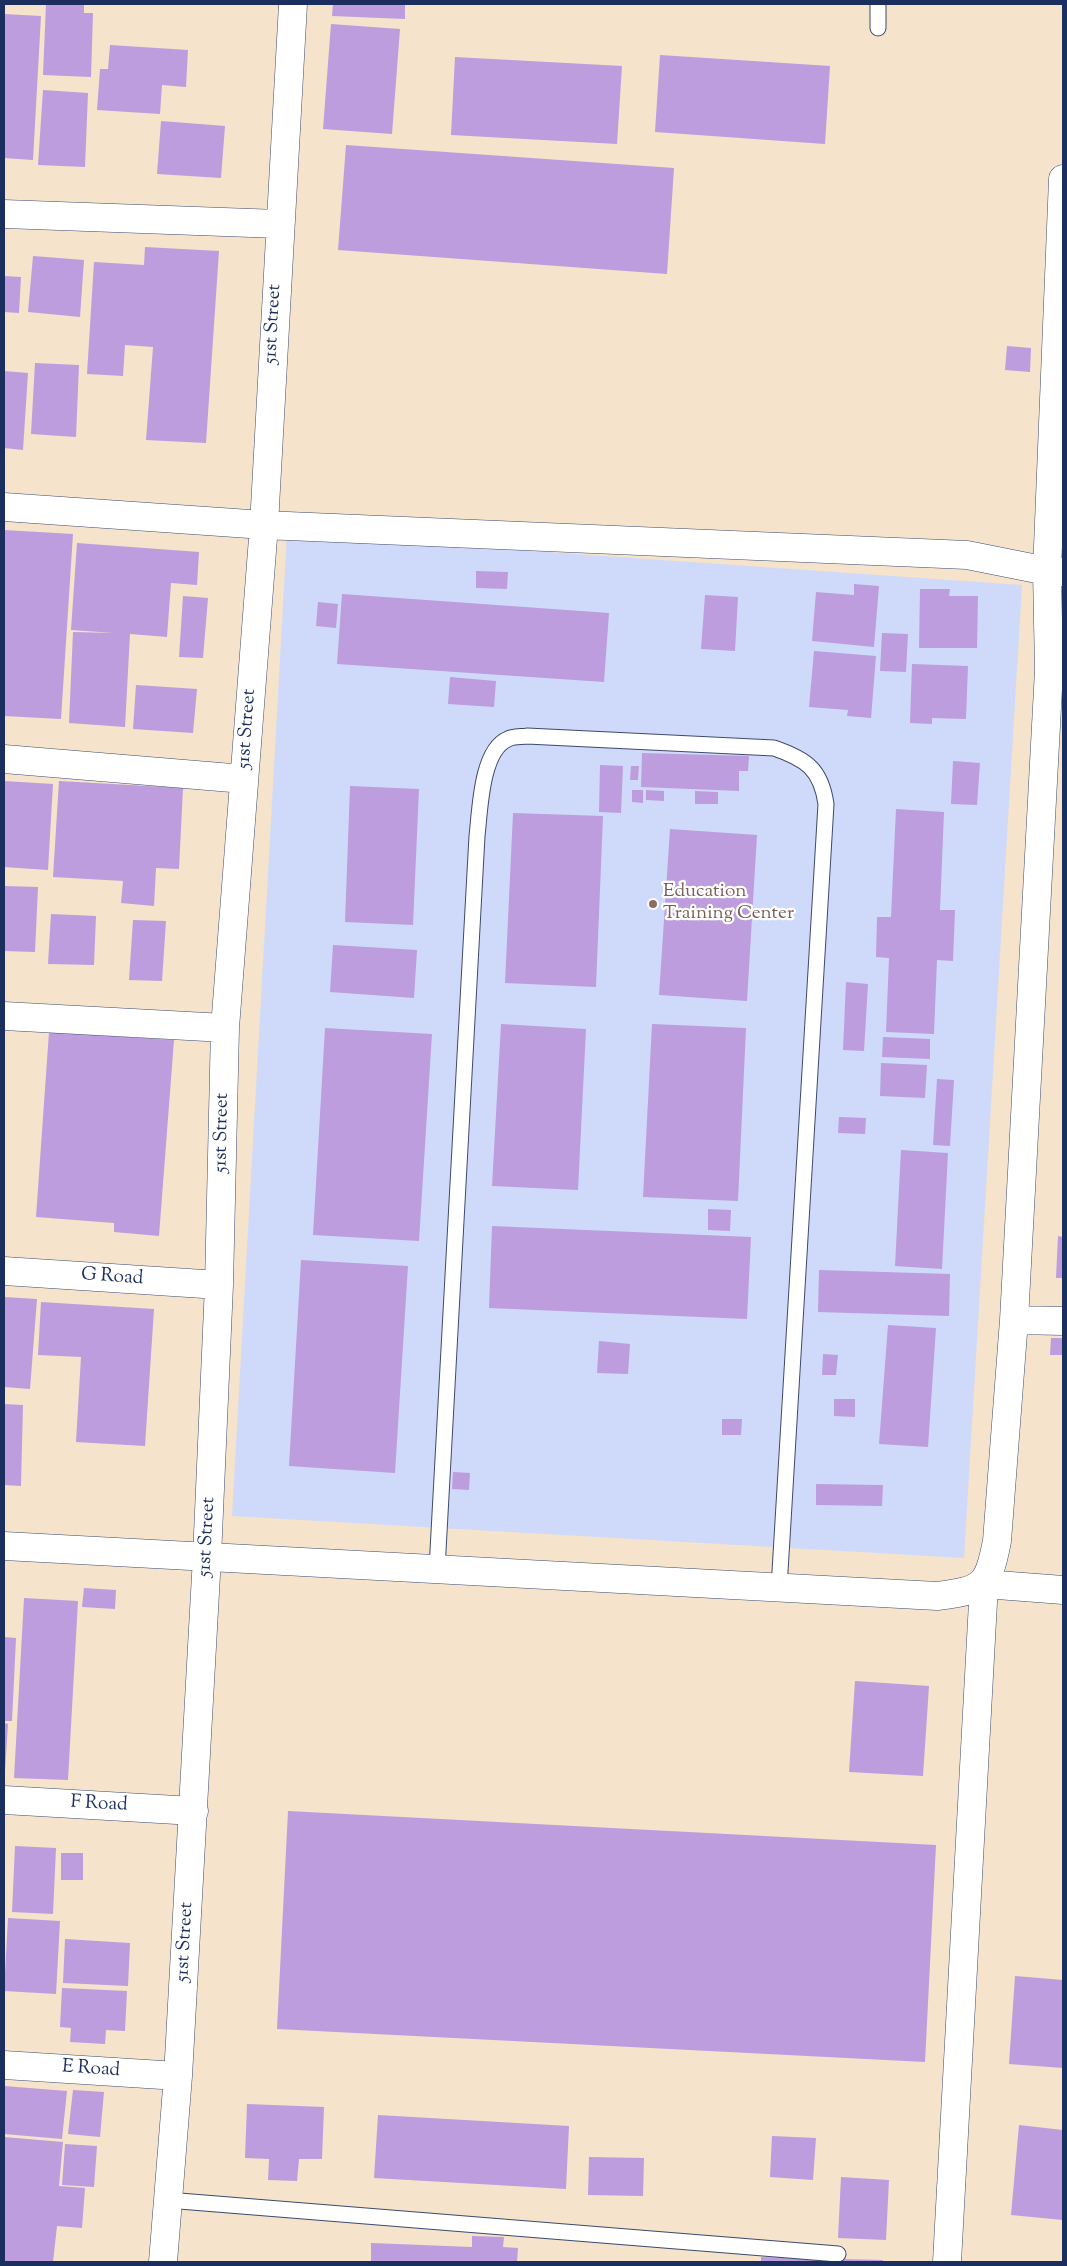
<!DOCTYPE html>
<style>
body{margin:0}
#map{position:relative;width:1067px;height:2266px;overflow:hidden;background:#f5e3cb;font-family:"Sorts Mill Goudy",serif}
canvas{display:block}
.frame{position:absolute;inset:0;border:5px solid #1b2f5e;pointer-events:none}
</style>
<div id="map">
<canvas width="1067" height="2266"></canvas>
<div class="frame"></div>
</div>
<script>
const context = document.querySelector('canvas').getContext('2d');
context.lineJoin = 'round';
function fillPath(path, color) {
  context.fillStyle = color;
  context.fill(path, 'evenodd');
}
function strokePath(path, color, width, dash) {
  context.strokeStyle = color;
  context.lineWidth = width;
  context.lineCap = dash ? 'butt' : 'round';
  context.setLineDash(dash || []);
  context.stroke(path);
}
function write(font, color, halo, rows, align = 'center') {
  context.font = font + ' "Sorts Mill Goudy",serif';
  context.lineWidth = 4.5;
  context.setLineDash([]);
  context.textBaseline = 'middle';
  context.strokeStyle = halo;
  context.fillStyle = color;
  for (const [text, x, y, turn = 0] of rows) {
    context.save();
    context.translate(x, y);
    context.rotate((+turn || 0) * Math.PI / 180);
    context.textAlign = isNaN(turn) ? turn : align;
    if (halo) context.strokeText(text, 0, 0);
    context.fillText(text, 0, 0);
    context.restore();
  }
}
fillPath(new Path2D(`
 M287,534L1022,585L964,1558L232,1516Z`), '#cfdafa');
fillPath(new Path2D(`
 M46,4H84V13H93L91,77L43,75Z
 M333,4H405V19L332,16Z
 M4,14L41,16L33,160L4,158Z
 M331,24L400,29L392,134L323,129Z
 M110,45L188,50L186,87L162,85L160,114L97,110L100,69H108Z
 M660,55L830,66L825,144L655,132Z
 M455,57L622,66L617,144L451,135Z
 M43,90L88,93L85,167L38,165Z
 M161,121L225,126L221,178L157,174Z
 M346,145L674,168L667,274L338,250Z
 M145,247L219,251L206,443L146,440L153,347L125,345L123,376L87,374L94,262L144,265Z
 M33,256L84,260L80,317L28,312Z
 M4,276L21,277L19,313L4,312Z
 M1007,346L1031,348L1030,372L1005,370Z
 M35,363L79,365L76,437L31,434Z
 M4,371L28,373L23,450L4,448Z
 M4,530L73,534L61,719L4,716Z
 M77,543L199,552L197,585L171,583L167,637L130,634L125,727L69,723L73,632L114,633L71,630Z
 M476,571L508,572L507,589L476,588Z
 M854,584L879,586L874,647L812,641L816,592L854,595Z
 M920,589H950L949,596H978L977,648H919Z
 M342,594L609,613L604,682L337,664Z
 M705,595L738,597L735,651L701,649Z
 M183,596L208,598L203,658L179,657Z
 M318,602L338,604L336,628L316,626Z
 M882,633L908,634L906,672L880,671Z
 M814,651L876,656L871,718L847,716L848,710L809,707Z
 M912,664L968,666L966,719L932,718V724L910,723Z
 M450,677L496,681L494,707L448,704Z
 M136,685L197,689L193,733L133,729Z
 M642,753L749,756L748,771H739V791L641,787Z
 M953,761L980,763L977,805L951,804Z
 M600,765L623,766L621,813L599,812Z
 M631,766H639L638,780H630Z
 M4,781L53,784L48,870L4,867Z
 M59,781L183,788L179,869L156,868L154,906L121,903L123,881L53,877Z
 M350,786L419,789L413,925L345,922Z
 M632,790H643V803L632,802Z
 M646,790L664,791V801L646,800Z
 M695,791L718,792V804H695Z
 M896,809L944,812L940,910H955L953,961L937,960L934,1034L886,1032L889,958L876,957L877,917H891Z
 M513,813L603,816L596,987L505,983Z
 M670,829L757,835L747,1001L659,995Z
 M4,886L38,887L35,952L4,951Z
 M51,914L96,916L94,965L48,964Z
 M133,920L166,921L162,981L129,980Z
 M333,945L417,950L414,998L330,992Z
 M846,982L868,984L864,1051L843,1050Z
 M501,1024L586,1029L578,1190L492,1186Z
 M652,1024L746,1028L738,1201L643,1197Z
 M325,1028L432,1034L419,1241L313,1235Z
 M49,1032L174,1040L159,1236L114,1232V1223L36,1217Z
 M883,1037L930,1039V1059L882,1057Z
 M881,1063L927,1065L925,1098L880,1096Z
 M937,1079L954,1080L950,1146L933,1145Z
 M839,1117L866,1118L865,1134L838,1133Z
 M901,1150L948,1153L942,1269L895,1266Z
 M708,1209L731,1210L730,1231L708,1230Z
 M492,1226L751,1237L747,1319L489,1308Z
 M1058,1236L1063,1237V1278H1056Z
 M301,1260L408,1266L395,1473L289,1466Z
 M819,1270L950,1274L949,1316L818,1312Z
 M4,1297L37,1299L30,1389L4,1387Z
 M41,1302L154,1309L145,1446L76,1442L81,1357L38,1355Z
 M888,1325L936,1328L928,1447L879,1444Z
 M1051,1338H1063V1355H1050Z
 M599,1341L630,1344L628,1374L597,1373Z
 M823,1354L838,1355L836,1375H822Z
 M834,1399H855V1417L834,1416Z
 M4,1404L23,1405L21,1486L4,1485Z
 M722,1419H742L741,1435H722Z
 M453,1472L470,1473L469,1490L452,1489Z
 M816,1484L883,1485L882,1506L816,1505Z
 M84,1588L116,1590L115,1609L82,1607Z
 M24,1598L78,1601L68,1780L14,1778Z
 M4,1637L16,1638L12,1721H4Z
 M855,1681L929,1686L923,1776L849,1772Z
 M4,1723L8,1724L5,1771H4Z
 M288,1811L936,1845L925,2062L277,2029Z
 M15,1846L56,1848L53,1914L12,1912Z
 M61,1853H83V1880H61Z
 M8,1918L60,1921L56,1994L4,1991Z
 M65,1939L130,1943L128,1986L63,1983Z
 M1015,1976L1063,1980V2068L1009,2064Z
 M62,1988L127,1991L125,2031L106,2030L105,2044L70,2042L71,2028L60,2027Z
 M4,2086L67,2091L62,2139L4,2134Z
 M73,2090L104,2092L100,2137L68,2134Z
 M247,2104L324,2107L322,2159H299L297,2181L268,2180L269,2159L245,2158Z
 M378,2115L569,2126L566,2189L374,2178Z
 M1019,2125L1063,2130V2220L1011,2215Z
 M772,2136L816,2138L813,2180L770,2177Z
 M4,2137L63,2142L59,2186L85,2188L82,2228L57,2226L53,2262H4Z
 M65,2144L97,2146L94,2187L62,2185Z
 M589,2157L644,2158L643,2196L588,2195Z
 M841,2177L889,2180L886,2240L838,2238Z
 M472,2236L504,2237L503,2247L518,2248L517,2262H371V2243L472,2247Z
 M761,2257L883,2260V2262H761Z`), '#bd9dde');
const service = new Path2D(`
 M878,28V4
 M437,1569L477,836C480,811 481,750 508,739C513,736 522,737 527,736L774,748C806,759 821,769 826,804L779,1588
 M167,2200L838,2254`);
const minor = new Path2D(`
 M1063,179L1047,571L1063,572
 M4,214L279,224
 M4,507L264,525L967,555L1047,571L1049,670L1014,1320L997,1541C988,1587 983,1590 937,1596L4,1546
 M4,759L244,779
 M4,1016L225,1028
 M4,1271L219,1285
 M1014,1320L1063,1321
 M4,1800L194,1811
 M4,2065L178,2076
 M163,2262L178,2076L207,1557L219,1285L225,1028L264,525L293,4
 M947,2262L984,1584L1063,1590`);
strokePath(service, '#3c4a6e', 17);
strokePath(minor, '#3c4a6e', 29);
strokePath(service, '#fff', 15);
strokePath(minor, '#fff', 28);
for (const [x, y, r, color] of [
 [653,904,5,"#8d6e63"]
]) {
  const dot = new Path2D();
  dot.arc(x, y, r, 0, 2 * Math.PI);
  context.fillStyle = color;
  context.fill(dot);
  strokePath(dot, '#fff', 2);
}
write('19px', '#1b2f5e', '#fff', [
 ["51st Street",274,324,-87],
 ["51st Street",248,729,-86],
 ["51st Street",223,1133,-89],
 ["G Road",112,1278,4],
 ["51st Street",208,1537,-87],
 ["F Road",99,1805,3],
 ["51st Street",186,1942,-87],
 ["E Road",91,2070,4]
]);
write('19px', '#785e54', '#fff', [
 ["Education",663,893],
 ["Training Center",663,915]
], 'left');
</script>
